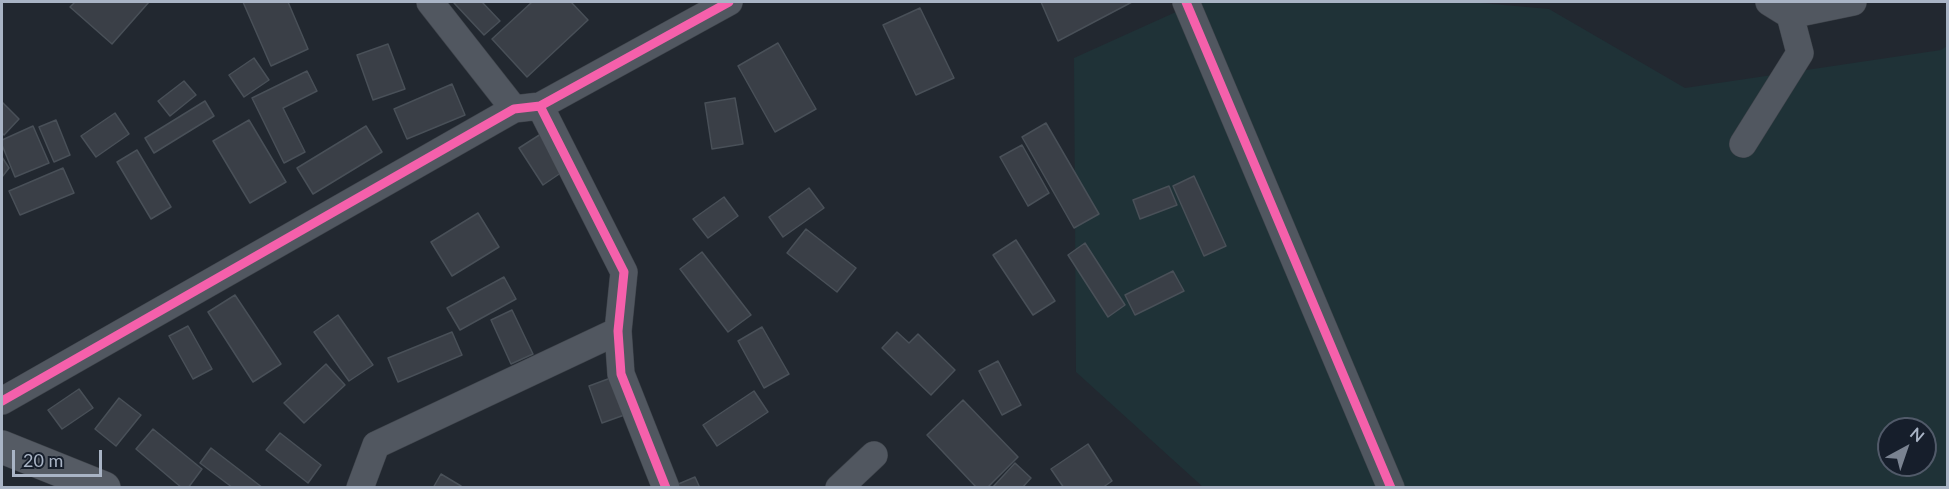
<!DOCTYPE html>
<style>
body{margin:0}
#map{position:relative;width:1949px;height:489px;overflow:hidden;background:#222830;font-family:Lato,sans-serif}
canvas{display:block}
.frame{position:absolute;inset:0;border:3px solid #a9b4c5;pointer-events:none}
.north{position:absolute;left:1877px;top:417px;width:60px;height:60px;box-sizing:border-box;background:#161e2b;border:2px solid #515a69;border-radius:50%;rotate:40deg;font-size:16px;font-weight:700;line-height:24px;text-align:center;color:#a9b4c5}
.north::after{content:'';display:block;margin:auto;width:21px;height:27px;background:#7a8391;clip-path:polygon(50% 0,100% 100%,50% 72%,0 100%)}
.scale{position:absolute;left:12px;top:450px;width:90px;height:27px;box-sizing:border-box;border:3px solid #a9b4c5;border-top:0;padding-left:8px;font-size:18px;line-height:21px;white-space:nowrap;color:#a9b4c5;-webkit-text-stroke:4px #161e2b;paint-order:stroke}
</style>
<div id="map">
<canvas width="1949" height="489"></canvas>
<div class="frame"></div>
<div class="north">N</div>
<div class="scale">20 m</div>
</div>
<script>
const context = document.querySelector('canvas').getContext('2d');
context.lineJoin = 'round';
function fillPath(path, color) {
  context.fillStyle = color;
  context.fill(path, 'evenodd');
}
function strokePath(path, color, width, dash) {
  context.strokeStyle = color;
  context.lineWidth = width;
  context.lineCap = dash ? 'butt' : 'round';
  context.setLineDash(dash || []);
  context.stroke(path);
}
fillPath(new Path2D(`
 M1198,2H1470L1549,9L1685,88L1941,50L1947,46V487H1203L1076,372L1074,58ZM1889,429H1925V465H1889Z`), '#1f3237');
const building = new Path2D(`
 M75,2H149L112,44L70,7Z
 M243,2H288L308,49L271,66Z
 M456,2H482L500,21L484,35L454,3Z
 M532,2H571L588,20L527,77L492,39Z
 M1041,2H1132L1058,41Z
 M920,8L954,78L916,95L883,25Z
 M778,43L816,109L775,132L738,66Z
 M388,44L405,89L373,100L357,55Z
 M254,58L269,80L244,97L229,75Z
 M307,71L317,91L283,108L305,152L284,163L252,98Z
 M184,81L196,95L170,116L158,101Z
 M452,84L465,115L407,139L394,109Z
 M735,98L743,144L712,149L705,103Z
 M205,101L214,116L154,153L145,138Z
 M2,102L19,119L4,135L2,133Z
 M115,113L129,134L96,157L81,136Z
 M56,120L70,155L54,162L39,127Z
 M249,120L286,182L250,203L213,141Z
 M1046,123L1099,214L1074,228L1022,137Z
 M33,126L49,163L15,177L2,145V140Z
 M366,126L382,152L313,194L297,168Z
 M544,132L568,168L543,185L519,148Z
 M1022,145L1049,193L1028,206L1000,157Z
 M137,150L171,207L151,219L117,162Z
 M2,157L9,168L2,177Z
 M63,168L74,193L20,215L9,191Z
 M1194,176L1226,246L1204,256L1173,186Z
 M1169,186L1177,205L1140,219L1133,200Z
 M809,188L824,208L783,237L769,217Z
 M724,197L738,216L708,238L693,219Z
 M478,213L499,247L452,276L431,242Z
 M806,229L856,268L837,292L787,253Z
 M1016,240L1055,301L1033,315L993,255Z
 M1085,243L1125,305L1108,317L1068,255Z
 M702,252L751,315L728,332L680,269Z
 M1173,271L1184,291L1135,315L1125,295Z
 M504,277L516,299L460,330L447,308Z
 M235,295L281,364L253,382L208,312Z
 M512,310L533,354L511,364L491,320Z
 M338,315L373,365L349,381L314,332Z
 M188,326L212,369L193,379L169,336Z
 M762,327L789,374L764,388L738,341Z
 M452,332L462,355L398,382L388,358Z
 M897,332L909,343L918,334L955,370L931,395L882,348Z
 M998,361L1021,405L1002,415L979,371Z
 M326,364L345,385L304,423L284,403Z
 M616,376L630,413L602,423L589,386Z
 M79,389L93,408L62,429L48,410Z
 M754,391L768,412L717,446L703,425Z
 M119,398L141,415L116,446L95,429Z
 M963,400L1018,457L987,488H977L927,435Z
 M153,429L202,469L188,488H182L136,449Z
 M280,433L321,465L308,483L266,450Z
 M1088,444L1112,481L1102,488H1064L1051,469Z
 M211,448L263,488H233L200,463Z
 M1015,463L1031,478L1022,488H992Z
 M441,474L461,486L460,488H433Z
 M695,477L700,488H677L676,485Z`);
fillPath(building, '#3a3f47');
strokePath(building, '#495058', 1.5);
const street = new Path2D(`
 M430,2L514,109
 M1186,2L1391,488
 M1790,15L1853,2
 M540,106L624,272L618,331L621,374L666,488
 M1743,144L1800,53L1790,15L1769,2
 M2,401L514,109L540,106L729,2
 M360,488L376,445L618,331
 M839,488L874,455`);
const secondary = new Path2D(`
 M2,447L104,488`);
strokePath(street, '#3e434a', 28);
strokePath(secondary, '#3e434a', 34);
strokePath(street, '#515760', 27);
strokePath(secondary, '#555b64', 33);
strokePath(new Path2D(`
 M1186,2L1391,488
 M540,106L624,272L618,331L621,374L666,488
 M2,401L514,109L540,106L729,2`), '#f560ab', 9);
</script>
